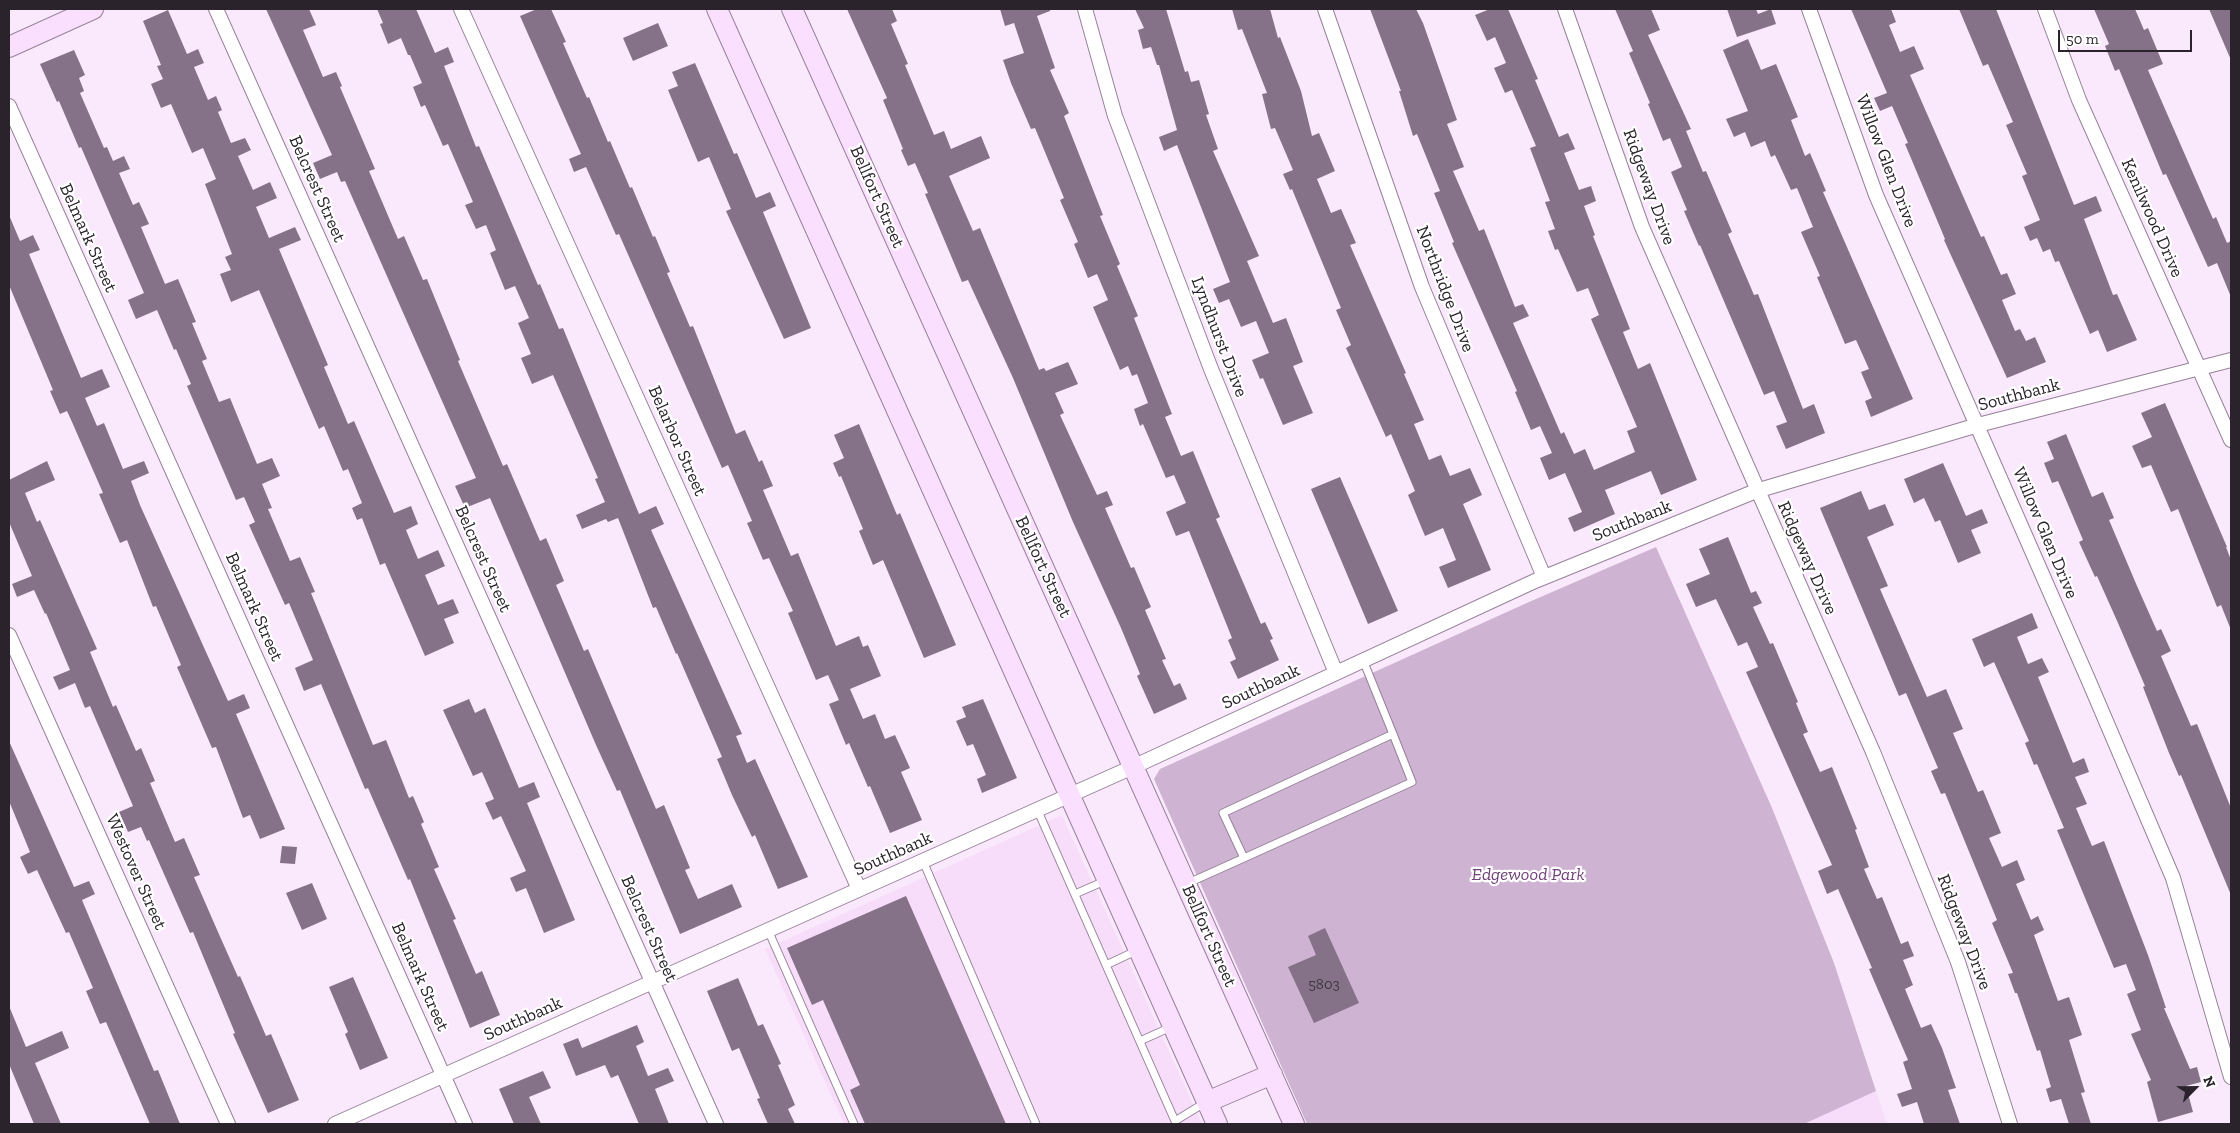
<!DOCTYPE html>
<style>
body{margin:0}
#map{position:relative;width:2240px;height:1133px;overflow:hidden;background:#fae9fc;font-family:"Zilla Slab",serif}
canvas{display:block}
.frame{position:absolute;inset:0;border:10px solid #2a232c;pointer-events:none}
.north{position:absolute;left:2170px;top:1063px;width:50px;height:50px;-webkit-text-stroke:4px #fff;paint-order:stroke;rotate:67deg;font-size:14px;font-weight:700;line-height:20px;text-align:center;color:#2a232c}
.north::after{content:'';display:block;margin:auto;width:18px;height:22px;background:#2a232c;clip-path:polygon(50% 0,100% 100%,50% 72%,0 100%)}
.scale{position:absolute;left:2058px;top:30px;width:134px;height:22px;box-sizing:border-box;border:2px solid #2a232c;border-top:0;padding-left:6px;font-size:15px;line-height:18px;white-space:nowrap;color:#2a232c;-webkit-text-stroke:4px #fff;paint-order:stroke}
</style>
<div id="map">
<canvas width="2240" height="1133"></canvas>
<div class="frame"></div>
<div class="north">N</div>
<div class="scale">50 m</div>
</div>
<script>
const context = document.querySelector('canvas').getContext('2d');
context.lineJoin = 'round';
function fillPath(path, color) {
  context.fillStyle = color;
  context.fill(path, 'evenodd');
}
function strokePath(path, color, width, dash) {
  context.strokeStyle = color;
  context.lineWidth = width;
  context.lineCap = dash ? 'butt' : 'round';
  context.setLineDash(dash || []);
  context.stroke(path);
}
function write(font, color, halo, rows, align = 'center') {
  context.font = font + ' "Zilla Slab",serif';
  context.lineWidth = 4.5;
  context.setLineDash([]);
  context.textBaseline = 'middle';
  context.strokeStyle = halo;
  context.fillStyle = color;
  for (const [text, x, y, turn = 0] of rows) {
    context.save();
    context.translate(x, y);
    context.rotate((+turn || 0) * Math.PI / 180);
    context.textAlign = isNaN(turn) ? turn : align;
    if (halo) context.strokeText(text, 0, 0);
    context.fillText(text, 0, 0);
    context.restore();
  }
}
fillPath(new Path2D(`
 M1062,815L1202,1124H844L765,949Z
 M1876,1091L1887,1124H1804Z`), '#f8ddfb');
fillPath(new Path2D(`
 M1656,547L1772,808L1834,963L1876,1091L1804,1124H1307L1154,779L1160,769L1529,602Z`), '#ceb3d2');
fillPath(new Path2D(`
 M266,9H309L316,25L303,30L323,77L336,72L342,86L340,87L375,169L369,171L398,239L404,236L423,280L427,279L460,360L458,361L503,466L507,464L540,541L546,538L564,581L556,585L584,651L588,649L656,809L664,805L690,868L685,870L698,899L732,884L742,907L680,934L620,790L617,791L596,745L490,498L465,508L455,486L476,478L345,181L341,182L337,172L320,179L313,163L332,155Z
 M377,9H416L435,53L448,47L454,62L444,66L476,147L479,146L538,285L540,284L559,329L563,328L639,514L656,506L664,524L651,530L742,734L736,736L747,763L755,759L808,877L778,889L755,835L752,837L732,795L717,759L722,757L677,653L676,654L656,607L653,608L618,518L608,522L606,519L582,529L576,515L605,502L595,479L598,478L553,375L532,384L521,358L531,354L518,323L529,318L515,286L505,290L490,253L496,250L486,225L476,229L465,205L473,202L448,144L443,146L425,105L421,107L413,87L422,83L410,55H408L401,38L388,44L380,24L383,23Z
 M537,9H551L566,42L563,43L587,98L589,97L608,142L610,141L630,188L632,187L653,237L655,236L670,272L667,273L690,327L693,326L736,434L745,430L759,462L762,460L773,486L763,490L791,556L798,553L836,646L859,636L863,647L868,645L881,676L850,689L863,719L875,714L885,739L895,735L910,768L901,772L922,820L890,833L870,786L868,787L849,743L846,745L829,704L839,700L828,675L816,680L788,613L793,611L769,558L763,560L747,523L752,521L728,465L722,468L619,234L616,235L586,167L574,172L569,159L581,154L520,16Z
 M847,9H892L897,21L891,24L908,64L905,65L934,135L944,131L951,149L981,136L990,158L949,176L973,231L980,228L1039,370L1044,368L1046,371L1068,362L1078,384L1055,393L1064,413L1060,415L1097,495L1107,491L1113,505L1105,508L1131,568L1134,567L1151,607L1145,610L1166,659L1162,660L1174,686L1180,683L1187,699L1154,714L1137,676L1140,674L1121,628L1073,522L1013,378L968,280L962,282L925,194L928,193L915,163L908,166L901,150L903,149L883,100L887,98Z
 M1000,9H1050V11L1037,16L1055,68L1050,70L1069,113L1064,116L1103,215L1100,216L1120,264L1117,266L1138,316L1134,318L1172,414L1165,417L1181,456L1193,451L1220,517L1216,519L1261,624L1265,622L1273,639L1270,640L1279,660L1238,679L1230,662L1236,659L1228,640L1232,638L1189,531L1176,536L1166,512L1186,503L1174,475L1166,478L1143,424L1140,426L1134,409L1148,403L1137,374L1132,376L1128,366L1120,370L1093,307L1108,300L1097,274L1088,278L1074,244L1078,242L1060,200L1064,198L1035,128L1031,129L1011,83L1003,60L1024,53L1014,23L1005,26Z
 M1135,9H1166L1185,72L1188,71L1191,82L1199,80L1209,114L1206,115L1218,149L1213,151L1259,256L1247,261L1273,323L1286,318L1303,362L1293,366L1313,413L1283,425L1263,378L1260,379L1252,360L1269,353L1256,321L1241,327L1229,299L1219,303L1213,289L1230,282L1177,145L1164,151L1159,137L1177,130L1159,65H1157L1151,47L1143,49L1138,30L1144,28Z
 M1232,9H1270L1278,38L1280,37L1301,91L1312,136L1319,133L1335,171L1317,179L1331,213L1341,209L1356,243L1350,245L1406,373L1404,374L1424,420L1414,424L1429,460L1441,455L1450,476L1470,468L1482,495L1463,504L1491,570L1448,588L1439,567L1456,560L1443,528L1425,536L1408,495L1415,491L1391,434L1386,437L1346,348L1351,345L1336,310L1341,308L1292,189L1290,190L1283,174L1293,170L1275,128L1271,129L1262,94L1267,93L1242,29L1238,30Z
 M1370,9H1416L1423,23L1457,120L1447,124L1464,167L1453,171L1479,231L1484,229L1515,307L1523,304L1529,316L1513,323L1561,434L1564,432L1574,454L1585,449L1594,470L1635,452L1627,431L1637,427L1591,319L1599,315L1588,288L1577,292L1558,249L1555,250L1548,231L1555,229L1545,202L1550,201L1530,148L1536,146L1512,90L1505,93L1494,68L1506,63L1495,37L1487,41L1475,15L1490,9H1508L1538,79L1535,80L1559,137L1568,133L1575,149L1564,153L1579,190L1591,186L1596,201L1584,206L1595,235L1593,236L1630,329L1623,332L1638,369L1650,363L1697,480L1661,495L1651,471L1605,490L1615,514L1574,532L1568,518L1582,512L1565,473L1549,480L1540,458L1552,453L1540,426L1531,430L1515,392L1517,391L1452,243L1454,242L1434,193L1440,191L1417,134L1413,136L1399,91H1401Z
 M1615,9H1651L1660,30L1648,35L1691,129L1686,131L1703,172L1706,171L1732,232L1728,234L1754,295L1758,294L1803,409L1814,404L1825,433L1786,449L1776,426L1787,422L1774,391L1764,395L1700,245L1699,246L1684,211L1687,210L1671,172L1682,167L1670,138L1663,141L1648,104L1650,103L1629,53L1633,51Z
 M1727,9H1756L1758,14L1771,9L1776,24L1737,37Z
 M1851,9H1891L1896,22L1889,25L1900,52L1914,46L1924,69L1910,75L1981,237L1984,236L2001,275L2007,273L2016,294L2002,300L2015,331L2020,329L2026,341L2035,337L2046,362L2007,378L1944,240L1945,239L1905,144L1908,143L1892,106L1880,111L1874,98L1887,93Z
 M1959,9H1996L2074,205L2096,196L2102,211L2084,219L2113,295L2117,294L2137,340L2107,352L2098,330L2090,334L2059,261L2055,262L2050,249L2043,252L2037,238L2030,241L2024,227L2040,220L2022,176L2027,174L2006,125L2013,122L1988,64L1983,66Z
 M2094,9H2135L2144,30L2148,28L2163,64L2148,70L2213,219L2216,217L2227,243L2231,241V297L2217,263L2208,267L2166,174L2163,175L2119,69L2115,71L2105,46L2109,44Z
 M2209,9H2231V60Z
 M168,10L187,54L198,49L204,63L194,67L208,100L216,96L222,110L218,112L231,143L245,138L251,150L238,156L253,190L270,182L277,198L256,207L269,238L295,227L301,240L279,249L328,365L324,367L348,424L354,421L394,513L411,506L418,524L406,530L418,559L438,550L445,566L425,575L438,605L453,599L459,613L444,619L454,643L425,656L385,563L380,565L362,518L357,520L352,508L362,503L348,469L343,471L324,426L319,429L259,290L231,302L220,274L231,270L225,257L232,254L205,184L216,179L203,148L192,153L171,104L161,108L151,84L163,79L157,66L161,65L143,21Z
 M658,23L668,46L633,61L623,38Z
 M1748,39L1761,70L1776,64L1798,117L1791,120L1805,156L1810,153L1826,191L1823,192L1913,399L1871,417L1865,401L1872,398L1861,372L1869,369L1856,340L1845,344L1817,277L1820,276L1801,232L1813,227L1797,188L1791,190L1775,155L1771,157L1765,141L1751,147L1745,132L1734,137L1726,119L1748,111L1723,50Z
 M74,50L85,75L79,78L84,91L80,93L104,148L107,147L113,161L124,156L130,169L119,173L133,205L139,202L149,224L141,227L165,284L178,279L196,322L192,323L207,359L202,361L219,402L230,398L257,464L272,458L280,476L262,484L272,508L268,509L290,561L300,557L315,592L311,593L373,745L386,740L409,798L413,796L424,822L421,824L439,867L434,869L456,919L453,920L476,974L482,971L500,1015L470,1028L410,879L408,880L368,788L365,789L321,684L304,691L295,668L313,660L289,603L285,605L249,525L255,522L244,497L236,500L187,386L191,384L176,349L174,350L157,310L136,319L128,300L144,293L81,147L79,148L59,101L57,102L40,64Z
 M695,63L734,154L737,153L756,198L770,192L776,206L763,212L811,328L784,339L726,211L731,209L709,157L698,162L668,90L678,86L672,72Z
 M9,215L20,241L33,235L40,250L29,254L81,378L102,369L110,387L85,398L97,426L104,423L123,469L144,461L149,473L131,481L140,505L228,701L244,694L250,708L236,714L285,829L260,839L250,815L243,818L216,747L212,748L177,667L181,665L156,606L153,607L127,540L120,543L99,494L103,493L72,422L67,411L60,414L50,391L53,390L9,285Z
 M2165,403L2227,547H2226L2231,560V630L2221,605L2217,607L2178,509L2171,512L2151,465L2142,468L2132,446L2152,437L2141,413Z
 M859,424L897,515L900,513L956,645L924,658L883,560L873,565L859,531L863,529L841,476L839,477L833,463L844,458L834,435Z
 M2066,434L2092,497L2103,492L2114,518L2109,520L2137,586L2157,631L2161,629L2171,651L2161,656L2191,726L2197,724L2231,808V895L2181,775L2179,776L2169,753L2143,687L2145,686L2118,623L2097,576L2095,577L2079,542L2083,540L2058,481L2052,483L2044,463L2054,459L2047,442Z
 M47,461L55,480L25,493L37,522L40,520L97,649L90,652L113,707L116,705L136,751L141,748L155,781L150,783L175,842L184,838L200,875L194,877L218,932L238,977L240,976L266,1036L271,1034L299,1100L268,1113L233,1034L235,1033L193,932L190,933L149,840L147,841L141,827L128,832L119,812L133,806L90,706L85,708L75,683L59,690L53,677L70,670L46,613L45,614L34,590L17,597L12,584L32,576L9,522V480Z
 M1943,463L1966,516L1982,509L1988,523L1971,530L1981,553L1958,563L1940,520L1935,522L1924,498L1914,503L1904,479Z
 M1340,477L1398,611L1368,624L1311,489Z
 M1861,491L1869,510L1885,504L1894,525L1867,537L1888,586L1880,589L1927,697L1946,689L1963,729L1953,733L1978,792L1983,790L2001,833L1989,838L2002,867L2017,860L2025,880L2016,884L2031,920L2038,916L2044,930L2034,935L2058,1001L2069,997L2082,1035L2069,1040L2085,1092L2081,1093L2091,1124H2069L2061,1099L2050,1102L2046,1089L2051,1087L2040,1050L2037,1051L2017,993H2015L2008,974L2013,973L1992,923L1997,920L1945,793L1941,794L1931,771L1938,768L1906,693L1899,696L1820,508Z
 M1728,537L1751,593L1756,591L1762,603L1753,607L1770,644L1773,643L1798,702L1796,703L1808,732L1803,734L1820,772L1832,767L1857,829L1855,830L1869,867L1864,869L1877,899L1882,897L1901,944L1908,941L1914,956L1903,960L1913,985L1905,989L1921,1028L1931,1024L1942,1048L1956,1088L1948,1090L1960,1124H1924L1917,1102L1902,1107L1897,1094L1912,1089L1903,1062L1908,1060L1869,969L1872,968L1838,889L1827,894L1818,871L1832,865L1746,672L1758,667L1747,642L1738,646L1716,599L1696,607L1686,584L1710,574L1699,549Z
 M2032,613L2038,628L2017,637L2028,664L2042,658L2049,672L2038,677L2073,763L2084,758L2089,772L2075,777L2087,804L2076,808L2092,846L2104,841L2148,955L2166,1008H2164L2190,1069L2197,1067L2201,1082L2186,1086L2193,1112L2158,1122L2147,1082L2151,1080L2131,1034L2141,1030L2127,994L2136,990L2126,964L2114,968L2057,830L2064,828L2037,764L2034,765L2025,743L2029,741L1994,662L1984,667L1972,639Z
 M469,699L475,713L485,708L519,788L534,782L540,797L527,803L575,920L544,933L526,888L516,892L510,878L526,871L501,816L493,820L485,803L494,799L482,772L473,776L443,710Z
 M983,699L1017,778L982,793L977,779L986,775L973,744L967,746L956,721L966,717L962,707Z
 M9,741L74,887L89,881L95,894L82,900L154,1071L158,1070L180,1124H150L106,1022L100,1024L86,991L93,988L69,932L66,933L37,870L28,874L20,857L30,852L9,801Z
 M282,846L297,847L295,864L280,863Z
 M312,883L327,919L302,930L286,893Z
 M906,896L1006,1124H865L850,1090L860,1085L823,1000L812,1005L787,948Z
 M1325,928L1359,1003L1314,1023L1288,967L1316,955L1308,936Z
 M353,977L388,1058L360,1070L345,1034L348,1032L329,987Z
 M738,978L758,1026L763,1024L781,1064L778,1065L795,1105L788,1109L795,1124H768L757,1099L760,1098L739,1048L732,1051L707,991Z
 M9,1006L26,1047L62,1031L69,1048L35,1063L61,1124H34L9,1064Z
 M637,1025L644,1042L636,1046L648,1076L668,1068L674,1081L655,1089L669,1124H639L618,1075L611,1078L605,1065L576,1076L563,1044L578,1038L582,1048Z
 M543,1071L551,1088L529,1097L541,1124H514L499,1089Z`), '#857288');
const lane = new Path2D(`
 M1363,660L1393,734
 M1393,734L1412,782L1244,858L1223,813Z
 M1037,809L1175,1121L1206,1102
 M923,861L1036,1124
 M1186,884L1244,858
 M1075,894L1107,880
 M768,930L854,1124
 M1106,965L1138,950
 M1140,1041L1171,1027`);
const street = new Path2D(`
 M216,9L716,1124
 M461,9L859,889
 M1085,9L1115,116L1211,369L1336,673
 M1325,9L1422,287L1544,577
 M1565,9L1642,227L1873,752L1958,962L2010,1124
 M1809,9L1876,195L2088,679L2173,878L2231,1077
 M2045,9L2079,100L2231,440
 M9,106L465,1124
 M9,635L228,1124
 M335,1124L1135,766L1535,581L1756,491L1978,425L2231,360`);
const secondary = new Path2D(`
 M717,9L1217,1124
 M792,9L1294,1124
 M9,47L93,9
 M1207,1102L1272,1074`);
strokePath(lane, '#968299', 9);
strokePath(street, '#968299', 16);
strokePath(secondary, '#968299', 22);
strokePath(lane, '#fff', 7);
strokePath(street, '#fff', 14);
strokePath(secondary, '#fadffe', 20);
write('15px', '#413743', null, [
 ["5803",1324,985]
]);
write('18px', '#2a232c', '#fff', [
 ["Willow Glen Drive",1886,161,69],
 ["Ridgeway Drive",1649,187,70],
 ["Belcrest Street",317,189,66],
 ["Bellfort Street",877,197,66],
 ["Kenilwood Drive",2152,218,66],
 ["Belmark Street",88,238,66],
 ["Northridge Drive",1445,289,69],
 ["Lyndhurst Drive",1219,337,69],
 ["Southbank",2019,395,-15],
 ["Belarbor Street",677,441,66],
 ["Southbank",1632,521,-22],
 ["Willow Glen Drive",2045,533,67],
 ["Ridgeway Drive",1807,558,66],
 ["Belcrest Street",483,559,66],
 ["Bellfort Street",1043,567,65],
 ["Belmark Street",254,607,66],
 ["Southbank",1261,687,-25],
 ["Southbank",893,854,-24],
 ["Westover Street",136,872,66],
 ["Belcrest Street",649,929,66],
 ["Ridgeway Drive",1964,932,69],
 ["Bellfort Street",1209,936,66],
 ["Belmark Street",420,977,66],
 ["Southbank",523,1019,-24]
]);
write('italic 18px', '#72427a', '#fff', [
 ["Edgewood Park",1528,875]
]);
</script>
